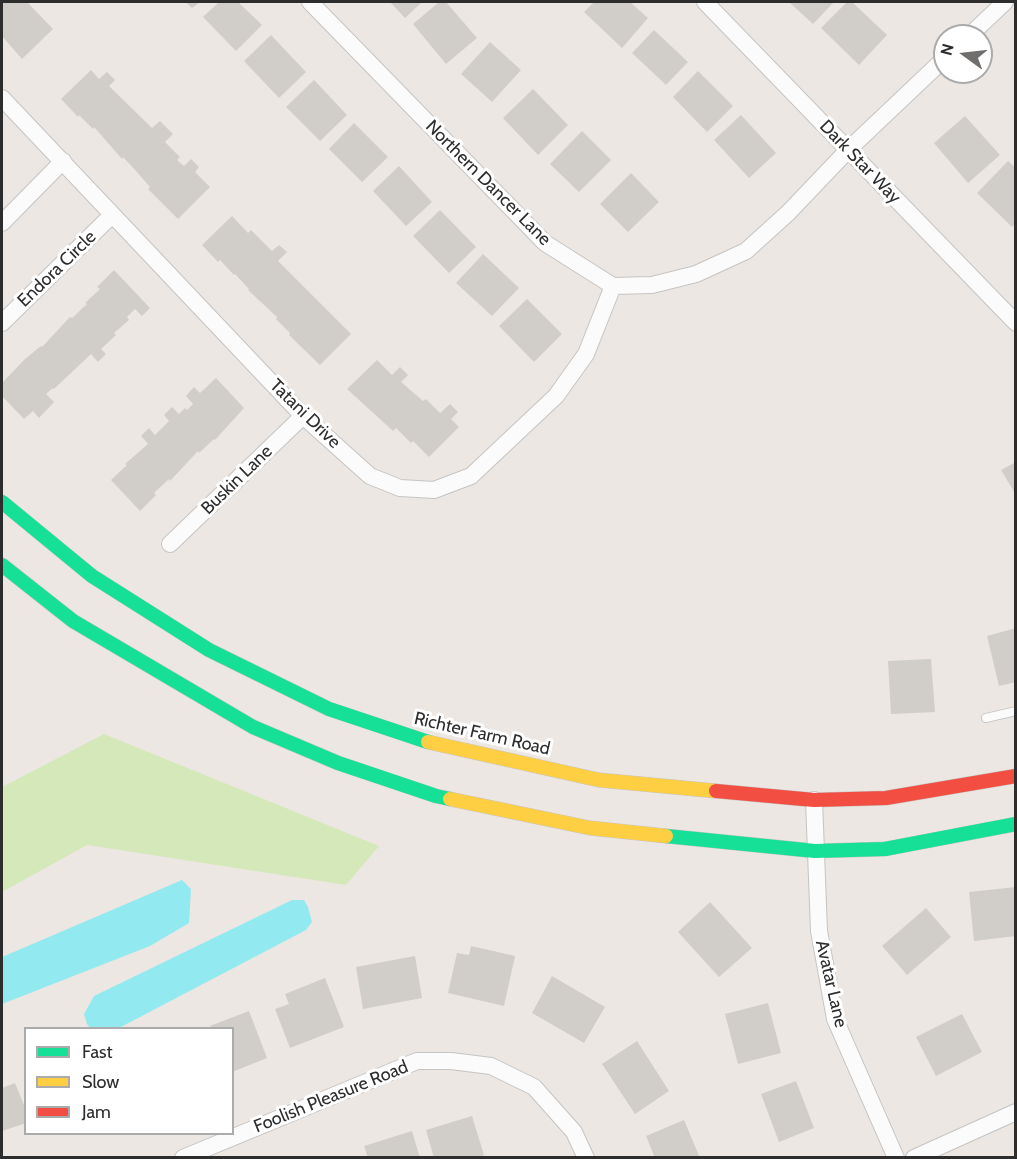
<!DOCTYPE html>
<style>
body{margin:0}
#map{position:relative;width:1017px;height:1159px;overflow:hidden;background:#ece7e2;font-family:Cabin,sans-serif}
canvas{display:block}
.frame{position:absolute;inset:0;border:3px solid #2d2d2d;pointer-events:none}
.legend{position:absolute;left:24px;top:1027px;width:210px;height:108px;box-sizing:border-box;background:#fff;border:2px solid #ababab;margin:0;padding:8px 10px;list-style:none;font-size:18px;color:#2d2d2d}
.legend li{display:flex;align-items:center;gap:12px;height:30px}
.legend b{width:30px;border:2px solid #ababab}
.north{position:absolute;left:933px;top:24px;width:60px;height:60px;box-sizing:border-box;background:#fff;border:2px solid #ababab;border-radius:50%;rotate:285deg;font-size:16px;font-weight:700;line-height:24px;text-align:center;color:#2d2d2d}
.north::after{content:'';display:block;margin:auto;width:21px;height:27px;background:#706e6c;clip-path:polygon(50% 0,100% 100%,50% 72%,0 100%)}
</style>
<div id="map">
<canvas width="1017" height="1159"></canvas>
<div class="frame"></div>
<ul class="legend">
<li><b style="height:8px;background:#16e098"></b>Fast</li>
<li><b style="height:8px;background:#ffcf43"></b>Slow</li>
<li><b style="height:8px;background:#f24e42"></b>Jam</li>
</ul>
<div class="north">N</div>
</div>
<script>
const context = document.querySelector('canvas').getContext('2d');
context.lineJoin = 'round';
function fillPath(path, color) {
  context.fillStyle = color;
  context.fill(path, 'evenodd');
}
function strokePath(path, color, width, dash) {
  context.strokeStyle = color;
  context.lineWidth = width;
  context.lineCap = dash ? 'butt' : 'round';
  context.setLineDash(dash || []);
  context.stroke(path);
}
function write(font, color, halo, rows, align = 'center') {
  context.font = font + ' Cabin,sans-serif';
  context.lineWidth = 6;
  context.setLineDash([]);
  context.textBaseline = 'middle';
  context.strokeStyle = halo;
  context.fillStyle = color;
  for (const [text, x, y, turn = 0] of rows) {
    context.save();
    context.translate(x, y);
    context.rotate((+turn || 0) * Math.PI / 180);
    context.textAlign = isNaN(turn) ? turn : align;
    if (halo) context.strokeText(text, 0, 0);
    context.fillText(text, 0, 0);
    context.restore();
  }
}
fillPath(new Path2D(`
 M104,734L379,846L346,885L87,845L2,892V787Z`), '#d5e8ba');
fillPath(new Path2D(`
 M182,880L191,889L189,923L150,946L2,1004V957Z
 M292,900H304L308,907L312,922L306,930L119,1028H90L87,1024L84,1014L94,996Z`), '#93e9f0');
fillPath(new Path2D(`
 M2,2H27L53,29L22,59L2,36Z
 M186,2H200L192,8Z
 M219,2H238L262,25L236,51L203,17Z
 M390,2H422L405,18Z
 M439,2H446L477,38L446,64L413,24Z
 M594,2H630L648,18L622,48L584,12Z
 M789,2H834L813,24Z
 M847,2H852L887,35L859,65L821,28Z
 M654,30L688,62L666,85L632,53Z
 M271,35L306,72L279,98L244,61Z
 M490,42L521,70L492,102L461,74Z
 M91,70L99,79L107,72L115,80L109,86L152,128L160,121L173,134L165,142L180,157L177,160L184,166L191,159L199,167L195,172L210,187L178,219L148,189L150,187L136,171L123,157L122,159L94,127L93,129L79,115L78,117L61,99Z
 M698,71L733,106L707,132L673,97Z
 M314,80L347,115L320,141L286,107Z
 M533,89L568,125L538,155L503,118Z
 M741,115L776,153L749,178L714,140Z
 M965,116L1000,155L968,183L934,143Z
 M354,123L388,157L362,182L329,149Z
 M582,131L611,160L579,192L550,164Z
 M1008,161L1016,168V223L1012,227L977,193Z
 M399,166L432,202L406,226L373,191Z
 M631,173L659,202L628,232L600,204Z
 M440,210L476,247L449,273L413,236Z
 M232,216L248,233L251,230L272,251L279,245L287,252L278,261L351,334L320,365L289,335L290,333L276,319L277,317L248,290L249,289L235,274L234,275L220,260L218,262L202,245Z
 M483,254L519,288L492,316L456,283Z
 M114,270L150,308L142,316L135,309L127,317L129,320L114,333L116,335L101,349L106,354L98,362L91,354L54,389L53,388L46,394L54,402L39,418L33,411L24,419L2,396V383L25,359L41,346L42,347L70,317L72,318L87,304L85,303L100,289L97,287Z
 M527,299L562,334L534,362L499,326Z
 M377,360L392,375L400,367L408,375L401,382L423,401L426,399L440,413L450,404L458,412L451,419L459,427L429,457L413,441L411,443L396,428L393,431L347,389Z
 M216,378L244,408L215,440L214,439L199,453L198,451L170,481L169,479L154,493L156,495L140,511L111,480L127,465L125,464L148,444L141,436L149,428L155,435L169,421L164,415L172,407L179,414L185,408L187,410L193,404L186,396L194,387L200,393Z
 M1016,462V495L1001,470Z
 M1016,628V682L999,686L987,636Z
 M931,659L935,712L891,714L888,661Z
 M1016,887V936L974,941L969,892Z
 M710,902L752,948L719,977L678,932Z
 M926,908L951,937L907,975L882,946Z
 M471,946L515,956L504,1006L448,993L457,953L469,955Z
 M415,956L422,998L363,1009L356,967Z
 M552,976L605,1007L584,1043L532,1013Z
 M325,978L344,1027L290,1048L275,1009L289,1004L285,994Z
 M768,1003L781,1053L738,1064L725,1014Z
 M249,1011L267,1058L232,1072V1028H212L210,1026Z
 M962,1014L982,1052L936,1076L916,1037Z
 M637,1041L669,1091L635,1114L602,1064Z
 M796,1081L814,1128L779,1142L761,1094Z
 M15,1083L26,1110V1123L2,1131V1088Z
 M472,1116L484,1155L475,1158H434L426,1130Z
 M684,1120L700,1158H655L646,1136Z
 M412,1131L420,1158H368L364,1146Z`), '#d1cdc9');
const lane = new Path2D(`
 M986,718L1016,711`);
const street = new Path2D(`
 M310,2L545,243L613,286L652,285L696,274L746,251L788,213L849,149L945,58
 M705,2L1016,323
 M969,36L1005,2
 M2,98L303,416L370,476L400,488L434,490L471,476L556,396L586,354L613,286
 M2,223L63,161
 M2,323L112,215
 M170,544L303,416
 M814,800L819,931L835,1019L896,1158
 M183,1158L417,1061H451L491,1066L534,1087L574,1132L586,1158
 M914,1158L1016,1112`);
const fast = new Path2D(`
 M2,502L92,576L209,650L329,709L428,742
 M2,565L73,621L253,727L338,763L436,796L450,799
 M666,836L815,851L885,849L1016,824`);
const slow = new Path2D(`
 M428,742L599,780L716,791
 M450,799L590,828L666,836`);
const jam = new Path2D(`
 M716,791L814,800L886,798L1016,776`);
strokePath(lane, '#c5c4c3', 10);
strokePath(street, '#c5c4c3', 18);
strokePath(fast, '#c5c4c3', 15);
strokePath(slow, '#c5c4c3', 15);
strokePath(jam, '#c5c4c3', 15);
strokePath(lane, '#fcfbfb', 8);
strokePath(street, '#fcfbfb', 16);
strokePath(fast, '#16e098', 14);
strokePath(slow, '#ffcf43', 14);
strokePath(jam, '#f24e42', 14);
write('18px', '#2d2d2d', '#fff', [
 ["Dark Star Way",860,162,46],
 ["Northern Dancer Lane",488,183,45],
 ["Endora Circle",57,269,-44],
 ["Tatani Drive",305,414,44],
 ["Buskin Lane",237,480,-44],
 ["Richter Farm Road",482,734,13],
 ["Avatar Lane",831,984,77],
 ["Foolish Pleasure Road",331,1097,-22]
]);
</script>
